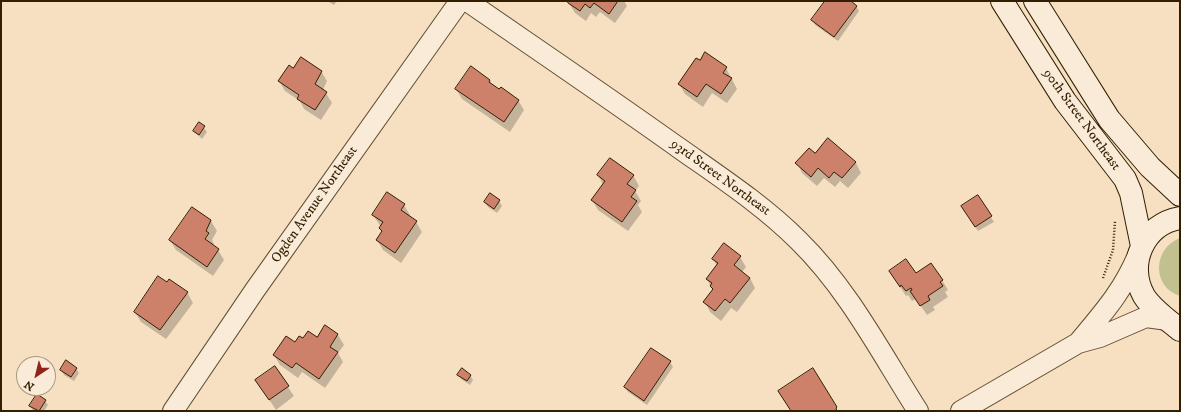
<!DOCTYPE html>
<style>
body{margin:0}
#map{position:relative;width:1181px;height:412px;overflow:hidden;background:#f6e0c1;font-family:"IM FELL DW Pica",serif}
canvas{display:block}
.frame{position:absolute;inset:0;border:2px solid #321f03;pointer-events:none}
.north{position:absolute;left:16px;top:356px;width:40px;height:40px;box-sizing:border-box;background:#f9ebd7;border:1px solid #a99982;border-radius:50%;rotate:215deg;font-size:11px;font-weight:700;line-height:16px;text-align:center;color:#321f03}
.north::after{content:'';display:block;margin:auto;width:14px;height:18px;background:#8f2418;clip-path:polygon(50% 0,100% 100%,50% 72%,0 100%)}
</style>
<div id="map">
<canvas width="1181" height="412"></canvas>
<div class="frame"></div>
<div class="north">N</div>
</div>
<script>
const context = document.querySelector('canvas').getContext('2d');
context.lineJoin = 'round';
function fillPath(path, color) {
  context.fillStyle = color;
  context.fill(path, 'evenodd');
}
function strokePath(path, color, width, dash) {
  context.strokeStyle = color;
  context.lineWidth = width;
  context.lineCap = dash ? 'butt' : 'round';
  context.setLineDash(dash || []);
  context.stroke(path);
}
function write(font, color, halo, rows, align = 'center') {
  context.font = font + ' "IM FELL DW Pica",serif';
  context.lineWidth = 3;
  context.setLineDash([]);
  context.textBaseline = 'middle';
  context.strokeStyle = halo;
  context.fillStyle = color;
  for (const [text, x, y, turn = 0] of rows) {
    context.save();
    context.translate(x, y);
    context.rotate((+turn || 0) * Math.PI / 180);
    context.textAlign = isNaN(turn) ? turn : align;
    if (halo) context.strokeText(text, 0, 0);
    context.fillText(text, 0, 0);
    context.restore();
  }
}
fillPath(new Path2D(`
 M1180,238V296C1151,287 1153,248 1180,238Z`), '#c1c190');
fillPath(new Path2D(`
 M327,1H337L334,5Z
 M570,1H624L627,6L615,23L600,12L596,17L591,13L586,21L575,13L569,3Z
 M827,1H849L856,6L859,11L838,41L815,25L813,20Z
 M726,68L737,89L727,103L712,93L703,107L685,94L679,84Z
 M294,69L321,71L327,81L323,90L326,93L332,103L321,120L304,109L300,101L285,91L279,81Z
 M490,81L493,86L518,100L524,110L510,132L462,99L456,89Z
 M200,123L207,132L202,139L194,131Z
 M829,139L856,163L861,173L848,188L840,181L835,187L824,178L817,186L802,173L797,163L815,155Z
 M598,175H633L639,186L635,191L641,201L638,205L642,212L628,231L598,210L592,200L603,185Z
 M978,197L994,222L978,231L965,211Z
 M499,201L502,206L497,213L488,207L485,202Z
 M404,205L410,215L409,217L416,222L422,232L401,263L383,250L377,240L382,233L380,228L381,227L373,215Z
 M192,208L211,221L217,231L212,240L214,244L213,246L218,250L224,260L213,276L176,250L170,240Z
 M740,257L746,267L742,272L750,278L755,288L737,312L731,308L721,321L710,312L705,302L713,291L707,279L717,266L713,259Z
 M915,275L942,280L948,290L945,292L948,297L933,307L935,310L927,315L916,299L912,301L908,295L906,296L896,281Z
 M168,283L187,292L193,303L166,339L141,322L135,312Z
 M325,327L338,335L344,345L338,353L343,362L325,388L302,372L298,378L280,365L274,355L303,340L317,339Z
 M670,362L673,367L647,405L628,392L625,387Z
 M76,368L79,373L74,381L64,375L61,370Z
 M275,368L294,396L276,410L256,380Z
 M459,375H470L473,380L470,385L461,379Z
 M45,401L48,405L44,411H33L30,406Z`), '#0003');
const building = new Path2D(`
 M569,1H618L609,14L594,3L590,8L585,4L580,11L568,3Z
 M825,1H851L857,6L834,37L811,20Z
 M705,52L727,67L723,73L732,78L721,94L706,84L697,97L678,84L696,58L700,60Z
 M301,57L322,71L315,84L327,92L315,110L297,99L299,95L278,81L289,65L293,68Z
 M471,66L490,80L489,82L499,89L501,87L519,100L504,122L455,89Z
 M199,122L205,126L199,135L193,131Z
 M828,138L856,162L842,178L834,172L829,178L818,168L811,177L795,163L809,148L815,153Z
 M610,158L634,175L627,184L636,190L631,197L637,201L622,222L591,200L605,181L597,175Z
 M387,192L405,204L401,210L417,221L395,253L376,240L382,231L379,228L383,222L372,215Z
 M490,193L500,200L494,209L484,202Z
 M978,195L992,216L975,227L961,206Z
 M192,207L211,220L206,231L209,233L205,239L219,249L207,267L169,240Z
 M724,243L741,256L734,265L750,278L730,303L725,299L715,311L703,302L713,289L710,286L712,283L706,279L718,263L712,259Z
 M906,259L916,273L931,263L943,280L940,282L943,286L928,296L930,300L920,306L910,291L912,290L911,288L906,291L901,285L900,287L889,271Z
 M158,276L167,282L169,279L188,292L160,330L134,312Z
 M325,325L338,334L330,347L338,352L319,379L296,363L292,368L273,355L286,336L295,342L299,336L303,338L308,331L317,337Z
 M651,348L671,361L644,401L624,387Z
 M66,360L77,368L71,377L60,370Z
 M275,366L289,386L269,400L255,380Z
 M462,368L471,375L467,381L457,375Z
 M813,368L837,407L836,408L837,411H791L778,391Z
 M37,394L46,400L39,411L29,406Z`);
fillPath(building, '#ce816a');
strokePath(building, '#321f03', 1);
const minor = new Path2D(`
 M467,1C538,50 609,98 679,148C720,177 763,205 799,241C848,289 881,353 918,411
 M1078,343C1103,313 1123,291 1138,255
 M173,411L255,290L460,1
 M961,411L1078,343L1100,337L1146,317L1168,320`);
const secondary = new Path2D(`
 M1002,1L1065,101L1125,179L1131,193L1142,246
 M1035,1L1109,119L1150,167L1180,195
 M1180,218C1144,224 1126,264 1144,296C1152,309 1168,320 1180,330`);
strokePath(minor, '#634f32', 22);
strokePath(secondary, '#321f03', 24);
strokePath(new Path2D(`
 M1103,278L1113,250L1115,221`), '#321f03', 2.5, [1, 2]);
strokePath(minor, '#f9ebd7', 20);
strokePath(secondary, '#f9ebd7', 22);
write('14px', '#321f03', '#f9ebd7', [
 ["90th Street Northeast",1081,120,54],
 ["93rd Street Northeast",720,178,36],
 ["Ogden Avenue Northeast",315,205,-55]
]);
</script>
